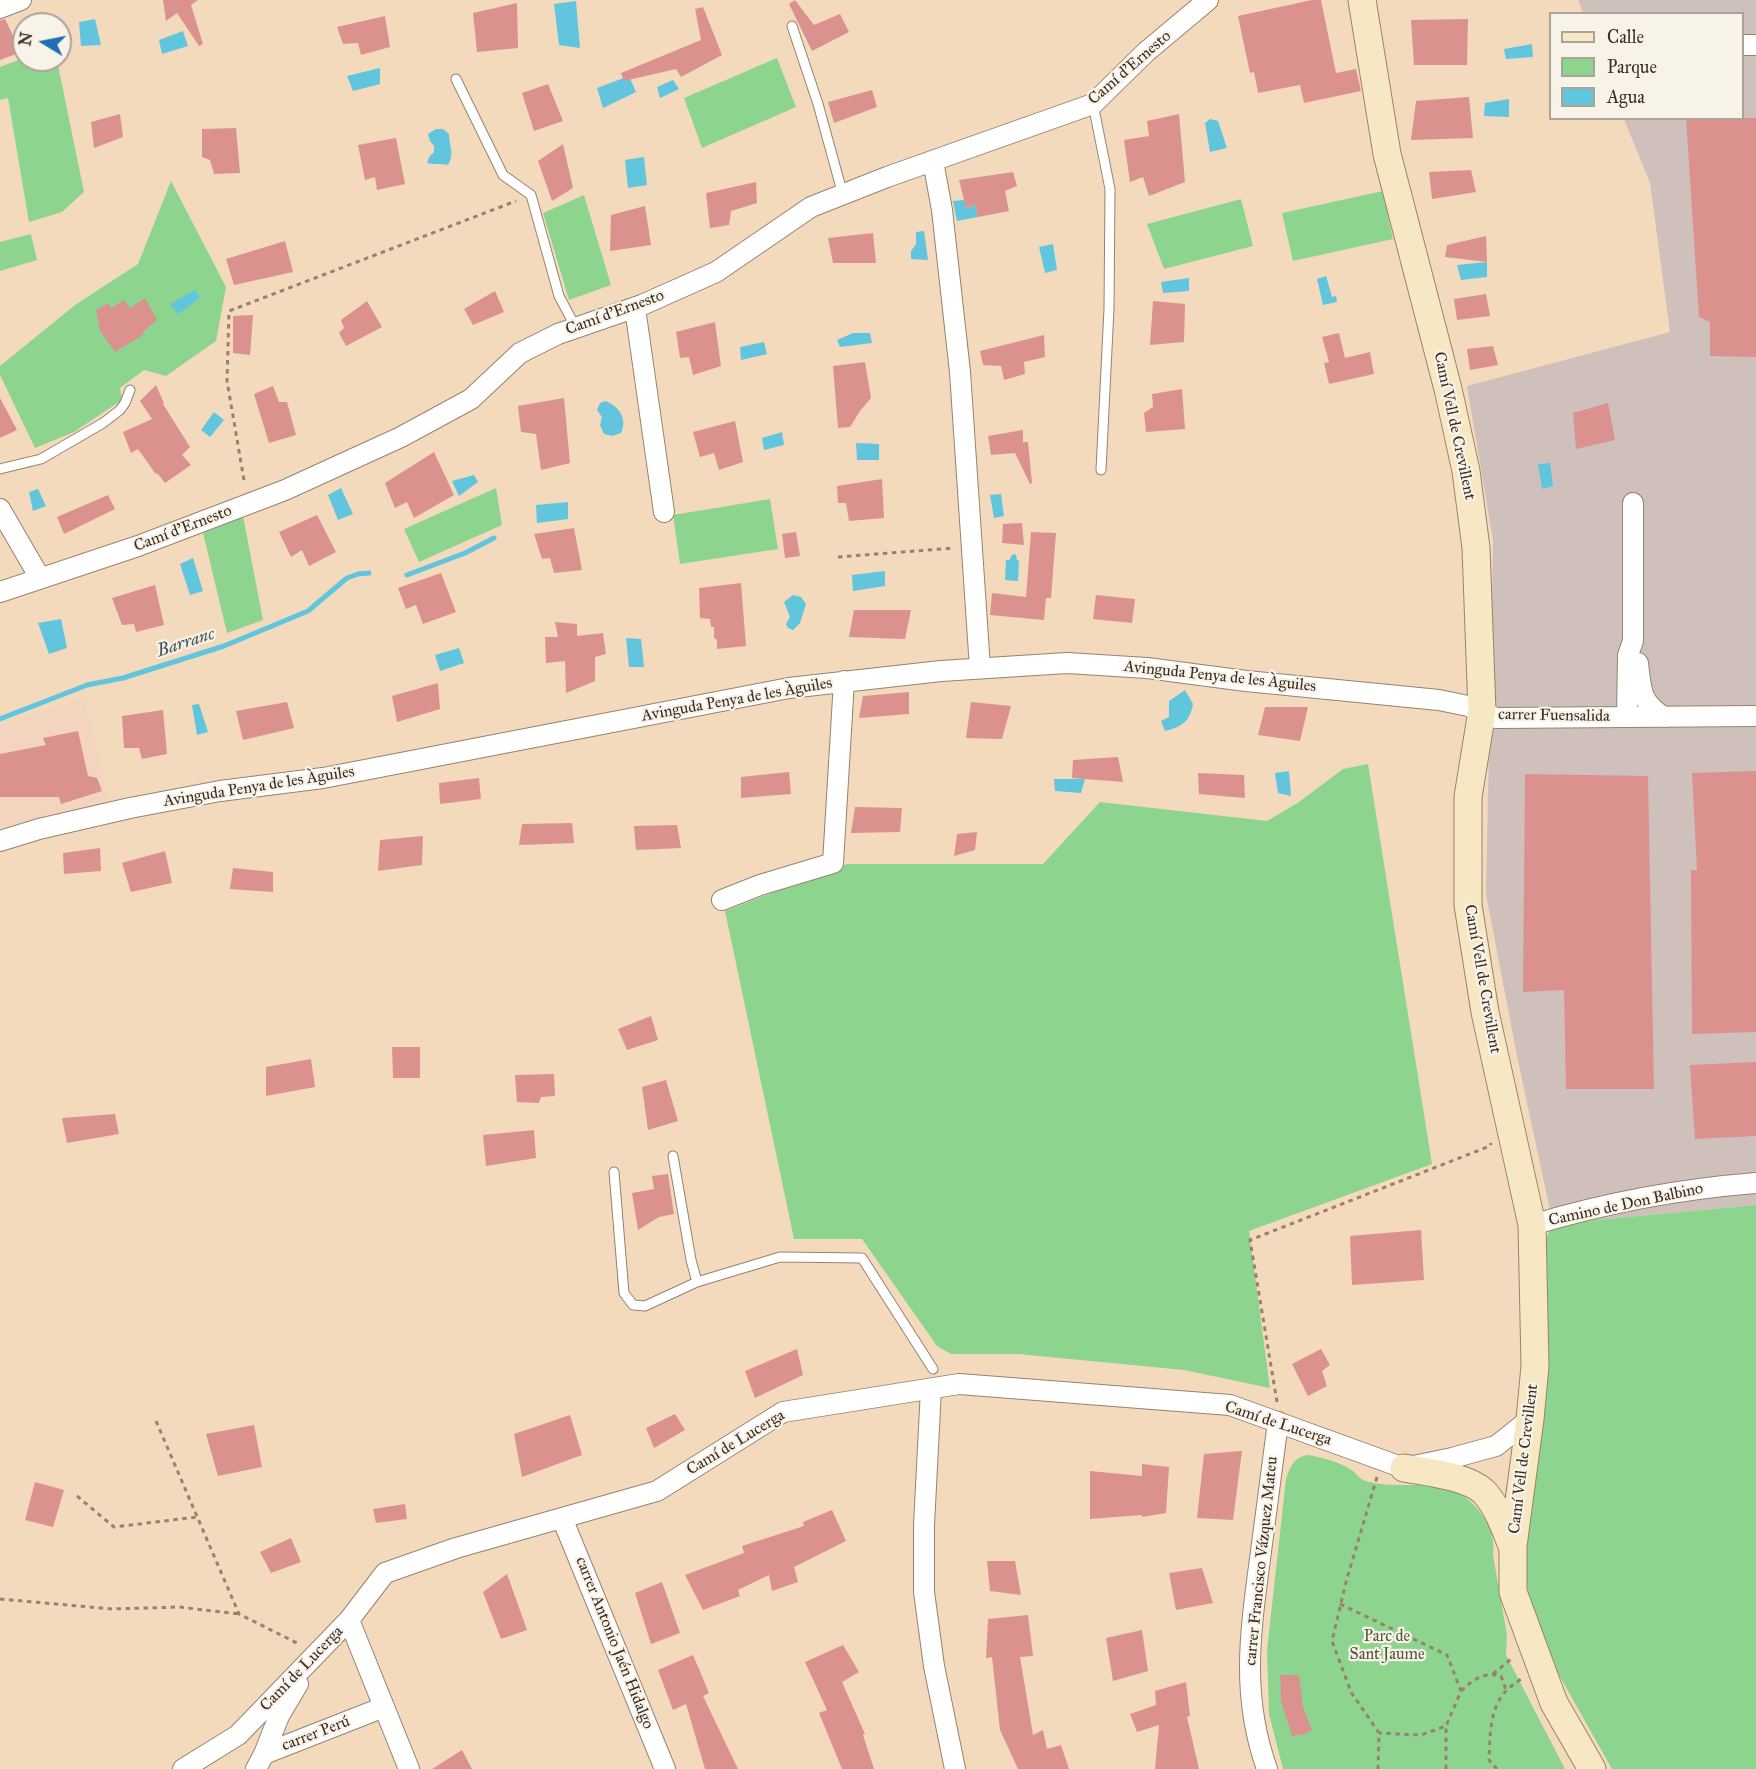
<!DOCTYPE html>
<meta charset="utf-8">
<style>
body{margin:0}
#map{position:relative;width:1756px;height:1769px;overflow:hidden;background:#f4dabc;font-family:"IM FELL Great Primer",serif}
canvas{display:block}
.legend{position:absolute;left:1549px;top:12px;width:195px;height:108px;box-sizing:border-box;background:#f7f3e8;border:2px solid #aca397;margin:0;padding:8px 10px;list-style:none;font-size:18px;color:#3b2a1e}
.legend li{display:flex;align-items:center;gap:12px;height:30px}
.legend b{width:30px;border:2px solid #aca397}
.north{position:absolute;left:12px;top:12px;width:60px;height:60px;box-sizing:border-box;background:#f7f3e8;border:2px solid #aca397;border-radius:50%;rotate:280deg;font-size:16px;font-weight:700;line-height:24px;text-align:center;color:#3b2a1e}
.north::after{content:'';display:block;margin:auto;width:21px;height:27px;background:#1f6fb2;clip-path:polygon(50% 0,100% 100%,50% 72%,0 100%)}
</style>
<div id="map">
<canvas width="1756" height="1769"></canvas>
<ul class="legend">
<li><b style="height:8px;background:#f7e8c3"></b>Calle</li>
<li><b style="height:16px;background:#8dd58f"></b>Parque</li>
<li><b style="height:16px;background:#60c5dd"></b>Agua</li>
</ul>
<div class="north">N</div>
</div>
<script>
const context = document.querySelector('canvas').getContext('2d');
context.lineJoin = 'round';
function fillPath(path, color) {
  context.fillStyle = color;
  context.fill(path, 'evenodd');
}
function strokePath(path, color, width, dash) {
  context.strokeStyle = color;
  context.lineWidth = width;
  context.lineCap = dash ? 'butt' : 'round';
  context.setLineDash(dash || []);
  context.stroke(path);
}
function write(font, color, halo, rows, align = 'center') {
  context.font = font + ' "IM FELL Great Primer",serif';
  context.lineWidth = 4.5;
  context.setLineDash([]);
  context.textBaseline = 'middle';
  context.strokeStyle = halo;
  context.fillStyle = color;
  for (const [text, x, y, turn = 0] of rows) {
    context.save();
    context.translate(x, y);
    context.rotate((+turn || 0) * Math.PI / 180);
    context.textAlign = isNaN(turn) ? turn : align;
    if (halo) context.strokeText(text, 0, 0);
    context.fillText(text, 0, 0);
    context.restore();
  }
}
fillPath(new Path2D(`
 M85,698L109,802L0,827V725Z`), '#f3d4bf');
fillPath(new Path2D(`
 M1578,0H1756V1205L1553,1224L1517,1056L1486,894L1493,540L1467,386L1670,332L1650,183L1624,119L1742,118V14L1583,13Z`), '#cfc0bb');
fillPath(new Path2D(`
 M24,58V60H57L84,192L62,212L29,222L8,98L0,100V67Z
 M777,58L796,107L702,148L684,98Z
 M171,181L226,287L216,341L166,376L144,370L120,388L122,400L74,432L35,448L0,375V366L75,305L138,264Z
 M1383,191L1393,239L1293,261L1282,213Z
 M584,195L611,285L569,300L543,213Z
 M1241,199L1253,246L1164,269L1147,224Z
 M31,234L37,260L0,271V242Z
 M496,488L502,525L419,562L404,529Z
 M770,499L778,549L680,564L673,515Z
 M243,516L263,620L227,633L203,533Z
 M1368,764L1432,1164L1249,1231L1270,1388L1184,1370L1018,1354H951L937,1346L862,1239H794L725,911L847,864H1043L1100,802L1267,821L1299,802L1343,769Z
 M1756,1205V1769H1612L1550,1659L1529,1598L1523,1554L1546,1238L1553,1224Z
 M1309,1455C1324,1458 1340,1462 1353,1471C1357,1474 1359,1478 1363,1480C1407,1495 1445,1467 1480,1512C1490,1525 1495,1538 1493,1555L1507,1635L1506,1655L1565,1769H1283L1269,1714L1267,1650L1286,1479C1290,1466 1295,1456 1309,1455Z`), '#8dd58f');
fillPath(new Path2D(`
 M576,1L580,48L559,45L554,4Z
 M95,19L101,45L81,46L79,22Z
 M183,31L188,46L162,54L159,40Z
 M1532,44L1533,57L1506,59L1504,49Z
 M380,68V84L353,91L347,76Z
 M629,76L636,92L603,108L597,88Z
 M673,80L679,89L660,98L657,87Z
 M1509,99V117L1484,116L1485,103Z
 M1210,119L1218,121L1227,148L1210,152L1205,123Z
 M436,129H443L449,134C449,146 455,154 448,165C440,163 435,165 427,163L429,157L434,152V146L430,141L428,134Z
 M644,157L647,185L628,188L625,160Z
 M964,200L966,208L975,205L978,217L957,221L953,201Z
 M924,231L928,260L911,259V251L916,244V232Z
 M1053,244L1057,270L1045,273L1039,247Z
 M1487,262V277L1461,280L1457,265Z
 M1326,276L1332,297L1336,296L1337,302L1323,305L1317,279Z
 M1189,278V291L1163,293L1161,282Z
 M195,290L200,298L178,314L170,304Z
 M853,333H870L872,343L840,347L837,340Z
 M764,342L767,354L741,360L740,347Z
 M605,401C619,406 628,419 621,433L612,436L604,434L600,425L602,417L597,410L600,403Z
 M214,412L224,420L210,437L201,430Z
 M782,432L784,445L764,450L762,438Z
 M856,443L879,444V460H857Z
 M1550,463L1553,486L1542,489L1538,464Z
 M474,475L478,482L459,496L452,481Z
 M341,488L353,514L338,520L328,495Z
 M38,489L46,506L33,511L29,492Z
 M1001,494L1004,516L994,518L990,495Z
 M568,502V519L537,523L536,505Z
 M1013,554L1016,555L1017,560L1019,561L1018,581L1005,580L1006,560H1009Z
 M193,558L203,591L190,595L180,564Z
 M885,571V586L853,591L852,575Z
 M793,595L801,597L806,604L800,623L793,630L788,628L786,624L790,617L784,602Z
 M61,619L67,648L49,654L38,623Z
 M626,638L641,639L644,667H629Z
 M459,648L464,663L440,671L435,655Z
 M1185,690L1193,704C1190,721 1182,727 1165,731L1161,721L1169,717V701Z
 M199,704L208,732L197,735L192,705Z
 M1289,771L1291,796L1278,793L1275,773Z
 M1054,779H1085L1081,793L1055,791Z`), '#60c5dd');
strokePath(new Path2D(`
 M407,575L465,553L494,538
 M0,719L87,685L123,678L224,646L308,611L347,578L358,574L369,573`), '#60c5dd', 5);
fillPath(new Path2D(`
 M163,0H198L191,5L203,44L199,46L177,13L166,21Z
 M795,0L814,25L840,14L849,32L812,51L789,4Z
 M1312,0H1321L1336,73L1356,69L1361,91L1304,103L1300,85L1258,93L1254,72L1250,73L1238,16Z
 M517,3L518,48L477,52L473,13Z
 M703,7L722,55L681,77L676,69L624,81L621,73L701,40L695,9Z
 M385,16L390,47L361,55L358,43L343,44L337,27Z
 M5,19L21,52L0,60V20Z
 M1468,19L1467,65H1414L1411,20Z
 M548,84L563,121L534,131L522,93Z
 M872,90L877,107L834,123L828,102Z
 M1469,97L1473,138L1411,140L1416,101Z
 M120,114L123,137L94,148L91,122Z
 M1179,114L1185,182L1149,196L1143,177L1130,182L1124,140L1149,136L1147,121Z
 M1686,118H1756V357L1710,356V322L1699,317Z
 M236,128L240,173L214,174L210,160L202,157V129Z
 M396,138L405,184L377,190L375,177L365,180L358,145Z
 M563,144L573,188L552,201L538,161Z
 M1471,170L1476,192L1432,199L1429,172Z
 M1013,172L1017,186L1005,191L1009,211L978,217L975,205L966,208L959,180Z
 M756,182L757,203L731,211L729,225L710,228L706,193Z
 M645,206L651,245L610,251L611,215Z
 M873,233L876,263H833L828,238Z
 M1486,236L1487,262L1445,257L1447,245Z
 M285,241L293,272L234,285L226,259Z
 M495,291L504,312L473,325L464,309Z
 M1486,294L1490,316L1457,320L1454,299Z
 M145,298L157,320L144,331L143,335L115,352L100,331L96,310L108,303L111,308L124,300L130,308Z
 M367,301L382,327L346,346L339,333L344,328L341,320Z
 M1153,301L1185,304L1184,342L1150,345Z
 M253,315L250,355L233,353V316Z
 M715,322L721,366L693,375L689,357L680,358L676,332Z
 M1339,333L1345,358L1370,352L1374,374L1329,384L1324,363L1329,362L1322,337Z
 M1044,335L1045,357L1024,362L1025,374L1004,380L1001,366L983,365L980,351Z
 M1493,346L1498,365L1470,370L1467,349Z
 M865,362L871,398L860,411L850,427L838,428L833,366Z
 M156,385L164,403L163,404L190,447L182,455L191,465L165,483L158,474L155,473L138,449L131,453L123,432L152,419L140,401Z
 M273,386L279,402H287L296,435L269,443L254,394Z
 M1182,389L1185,429L1146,432L1144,413L1153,407L1152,394Z
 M0,398L17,430L0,438Z
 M564,398L570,463L541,470L536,434L521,432L518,406Z
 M1608,403L1615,440L1576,449L1573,413Z
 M735,421L743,462L719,470L714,453L700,457L693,432Z
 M1023,430V442H1028L1032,483L1030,484L1015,453L991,455L988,436Z
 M434,452L454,495L414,518L407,502L395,508L385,483Z
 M882,479L884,518L849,521L846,503H838L837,486Z
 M108,495L115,509L64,534L57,517Z
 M317,515L336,552L309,566L302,550L291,557L279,532Z
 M1022,523L1024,545L1002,543L1003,524Z
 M574,528L582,570L554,573L550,558L542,559L534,534Z
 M796,532L800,556L785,558L782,534Z
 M1031,532L1056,533L1051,598H1046L1044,620L990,615L992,593L1026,597Z
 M441,573L456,612L423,624L416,605L406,609L398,588Z
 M741,583L746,646L717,649V640L714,638V627H711L710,619L700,618L699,588Z
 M155,585L164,625L136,632L134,624L122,625L112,598Z
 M1096,595L1135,599L1132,623L1093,619Z
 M854,610H911L905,639L849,637Z
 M555,622L577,624V636L603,633L606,654L595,657V681L566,693L565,661L546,663L545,637H558Z
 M438,683L440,709L397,722L392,696Z
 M909,692V714L859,718L863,696Z
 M287,702L294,728L243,740L236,711Z
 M971,702L1011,706L1002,739L966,738Z
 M1265,707H1308L1300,741L1258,735Z
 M163,710L167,754L142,759L139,748H124L122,716Z
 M78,731L88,776L97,778L102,791L61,804L59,797H0V754L46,745L43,738Z
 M1118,757L1123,782L1072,778L1073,760Z
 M1756,771V1032L1692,1034L1691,870H1697L1692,773Z
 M789,772L791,794L741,798V777Z
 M1198,773L1244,775L1245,798L1199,794Z
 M1525,774L1648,776L1654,1089H1566L1564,990L1523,992Z
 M479,778L481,799L440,804L439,783Z
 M855,807L902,808L900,832L851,833Z
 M572,823L574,843L519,845L522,824Z
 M677,825L681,848L636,850L634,826Z
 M977,832L975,850L954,856L957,834Z
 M423,836L422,865L378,871L380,840Z
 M100,848L101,871L64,874L63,853Z
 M165,851L172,883L131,892L122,863Z
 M233,868L273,872V892L230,889Z
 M651,1016L658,1040L627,1050L618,1029Z
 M392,1047H420V1078H393Z
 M311,1059L315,1087L266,1096V1067Z
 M1756,1062V1136L1695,1139L1690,1065Z
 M554,1074L555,1096L541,1097L539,1103L517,1102L515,1075Z
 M666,1080L678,1121L648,1130L642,1087Z
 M115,1114L119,1134L67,1143L62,1118Z
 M534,1130L536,1158L486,1166L483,1135Z
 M668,1174L674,1214L659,1217L638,1230L632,1193L654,1189L652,1176Z
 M1421,1230L1424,1280L1352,1285L1350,1236Z
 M797,1349L803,1375L755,1398L745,1371Z
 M1321,1349L1330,1365L1322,1371L1327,1386L1308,1396L1292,1364Z
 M675,1414L685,1430L654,1448L646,1428Z
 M570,1415L582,1455L522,1477L514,1434Z
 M254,1425L262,1467L218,1476L206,1434Z
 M1242,1451L1233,1520L1197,1518L1204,1454Z
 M1142,1464L1169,1467L1166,1513L1142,1517V1515L1090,1519V1471L1142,1476Z
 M35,1482L64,1490L53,1527L25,1520Z
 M405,1504L407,1519L376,1523L373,1509Z
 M832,1510L846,1541L794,1567L798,1582L772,1591L769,1575L738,1590L740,1596L703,1610L685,1575L744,1553L742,1546L804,1526L803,1522Z
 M291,1538L301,1562L271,1573L260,1552Z
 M987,1561H1015L1021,1595L990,1591Z
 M1202,1568L1213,1603L1176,1610L1169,1573Z
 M507,1574L527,1630L501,1639L483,1592Z
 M662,1582L680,1633L651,1644L635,1593Z
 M1028,1615L1033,1656L1020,1657L1033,1735L1043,1730L1047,1749L1061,1745L1069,1769H1018L1000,1730L992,1657L986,1658L988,1619Z
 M1142,1630L1148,1671L1113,1681L1106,1638Z
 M843,1645L859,1672L842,1682L865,1734L863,1735L874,1769H842L819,1713L827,1710L805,1662Z
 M693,1655L709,1693L703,1696L738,1769H705L686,1704L673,1710L658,1670Z
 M1280,1675H1299L1303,1707L1312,1730L1305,1734L1292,1736L1281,1701Z
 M1186,1682L1190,1716L1187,1717L1199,1769H1155L1159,1725L1137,1732L1130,1714L1156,1705L1155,1691Z
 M462,1750L472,1769H432Z`), '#db928e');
const lane = new Path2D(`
 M792,26L818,104L843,195
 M456,79L503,175L531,195L559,296L576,328
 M1093,104L1110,189L1109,309L1101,470
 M0,469L41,459L103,423L120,410L125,403L130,390
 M673,1156L691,1260L697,1282
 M614,1172L624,1293L633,1305L645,1306L697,1282L780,1257L862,1258L933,1369`);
const street = new Path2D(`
 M0,8L21,0
 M1742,45H1756
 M933,161L942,210L960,372L980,668
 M635,308L664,512
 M0,509L40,578
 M0,592L138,546L285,490L401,437L471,399L520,353L558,334L642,305L716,272L811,207L887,177L1093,104L1146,52L1208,0
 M1638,663C1641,689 1640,702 1664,717
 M1627,717L1628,655L1633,641V503
 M0,841L39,829L130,808L220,791L323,778L789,688L941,671L1067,663L1147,668L1246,681L1439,700L1468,706L1496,718L1756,716
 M722,900L760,885L833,863L844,681
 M1532,1225C1605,1203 1680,1189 1756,1183
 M931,1389L924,1525V1592L934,1666L955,1769
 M562,1518L665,1769
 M349,1620L409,1769
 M264,1754L279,1716L298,1684
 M183,1769L238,1735L349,1620L385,1573L456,1548L657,1491L783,1412L959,1384L1230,1405L1404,1468L1452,1458L1496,1446L1530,1419
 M256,1769L264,1754L384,1707
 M1267,1769C1241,1696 1250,1634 1260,1559C1266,1514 1272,1468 1278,1422`);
const secondary = new Path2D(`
 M1362,0L1387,154L1448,389L1466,471L1476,548L1482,711L1468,797V905L1485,1012L1532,1225L1535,1366L1530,1419L1513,1546V1592L1554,1703L1592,1769
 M1404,1468C1426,1472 1467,1476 1484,1492C1497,1506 1505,1528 1512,1546`);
strokePath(lane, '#98826d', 11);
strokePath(street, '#98826d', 22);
strokePath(secondary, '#98826d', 29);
strokePath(new Path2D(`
 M244,480L227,381L229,311L516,201
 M838,557L954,548
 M1277,1402L1250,1240L1490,1146L1491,1143
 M156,1421L239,1614L299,1644
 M1377,1477L1346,1582L1332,1641L1351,1692L1379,1733L1378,1769
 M77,1496L114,1527L197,1517
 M0,1599L112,1609L179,1607L239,1614
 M1340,1604L1447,1655L1461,1691L1446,1726L1421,1735L1379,1733
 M1493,1674L1511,1659
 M1461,1691C1473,1680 1484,1671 1501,1676L1506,1690
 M1446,1769V1726
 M1497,1769L1489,1760C1490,1739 1489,1708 1506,1691C1510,1686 1516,1683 1521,1679`), '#98826d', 3, [4.5, 4.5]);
strokePath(lane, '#fff', 9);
strokePath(street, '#fff', 20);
strokePath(secondary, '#f7e8c3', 27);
write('16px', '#3b2a1e', '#f7f3e8', [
 ["Camí d'Ernesto",1130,68,-41],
 ["Camí d'Ernesto",615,313,-20],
 ["Camí Vell de Crevillent",1454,426,78],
 ["Camí d'Ernesto",183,529,-21],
 ["Avinguda Penya de les Àguiles",1220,677,6],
 ["Avinguda Penya de les Àguiles",737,700,-10],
 ["carrer Fuensalida",1554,716,1],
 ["Avinguda Penya de les Àguiles",259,787,-9],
 ["Camí Vell de Crevillent",1482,979,80],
 ["Camino de Don Balbino",1626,1205,-12],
 ["Camí de Lucerga",1278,1424,18],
 ["Camí de Lucerga",736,1443,-31],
 ["Camí Vell de Crevillent",1524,1459,-83],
 ["carrer Francisco Vázquez Mateu",1262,1561,-84],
 ["carrer Antonio Jaén Hidalgo",614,1643,68],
 ["Camí de Lucerga",302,1669,-46],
 ["carrer Perú",316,1734,-21]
]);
write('16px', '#50553a', '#f7f3e8', [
 ["Parc de",1387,1637],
 ["Sant Jaume",1387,1655]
]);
write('italic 18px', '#465857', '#f7f3e8', [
 ["Barranc",186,643,-18]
]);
</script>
